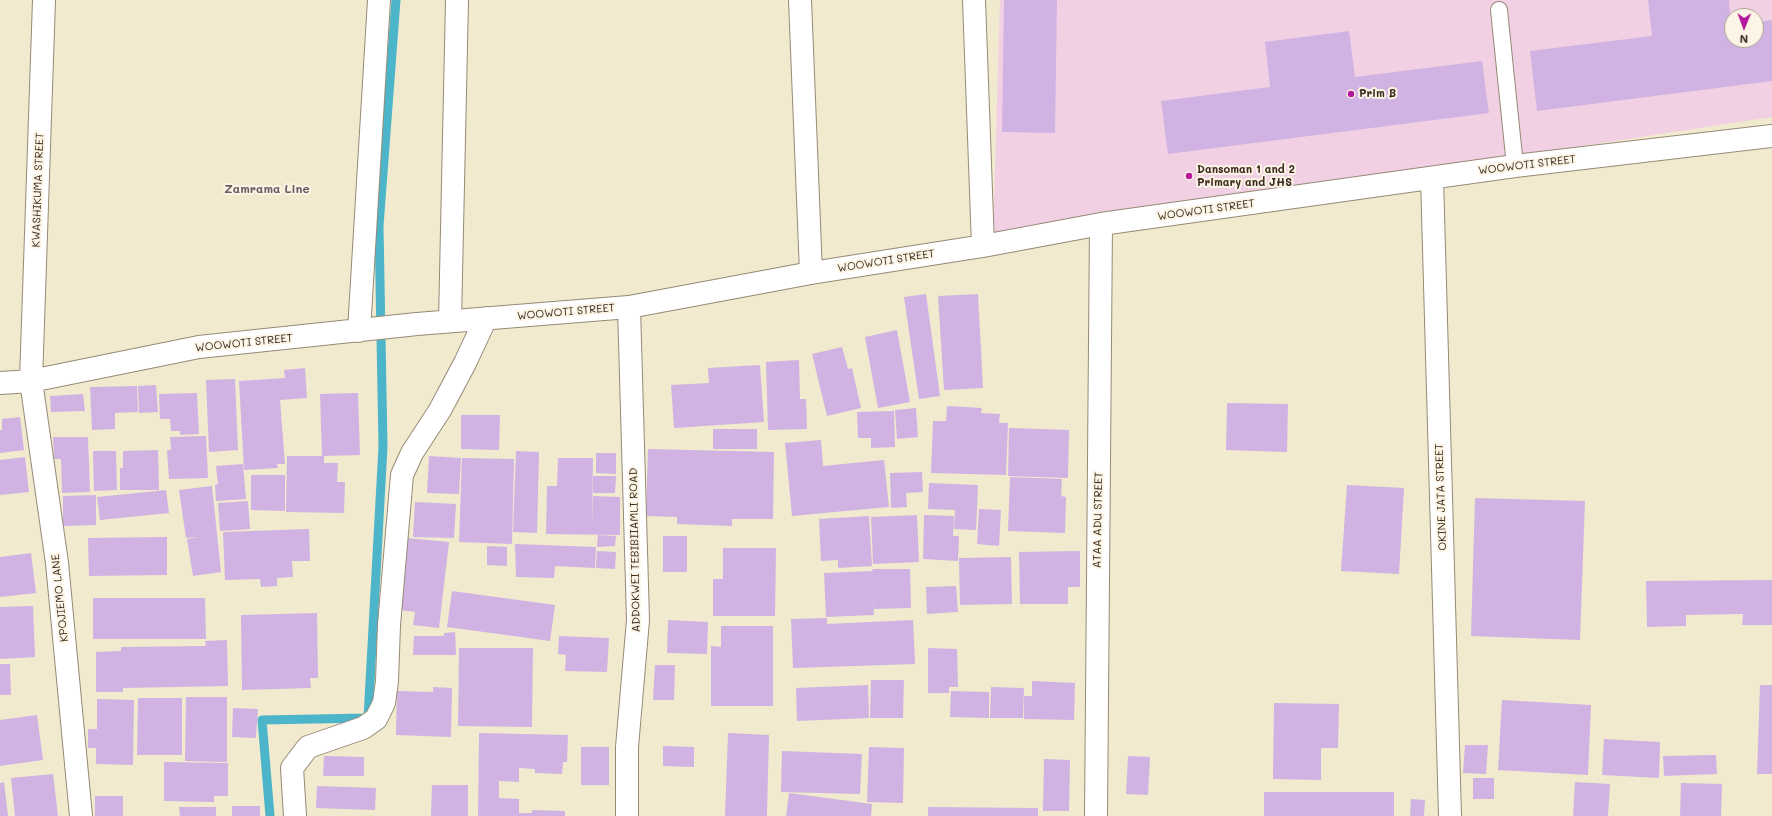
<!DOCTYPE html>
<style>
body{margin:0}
#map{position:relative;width:1772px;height:816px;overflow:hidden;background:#f1eacf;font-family:Mali,sans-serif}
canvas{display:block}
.north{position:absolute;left:1724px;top:8px;width:40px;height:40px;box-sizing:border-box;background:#fcf5e5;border:1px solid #afa495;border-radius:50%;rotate:181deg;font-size:11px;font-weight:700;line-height:16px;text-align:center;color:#3b2a1e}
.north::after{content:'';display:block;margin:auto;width:14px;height:18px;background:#b5179e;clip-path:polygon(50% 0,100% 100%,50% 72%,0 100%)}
</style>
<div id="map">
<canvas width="1772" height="816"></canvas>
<div class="north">N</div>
</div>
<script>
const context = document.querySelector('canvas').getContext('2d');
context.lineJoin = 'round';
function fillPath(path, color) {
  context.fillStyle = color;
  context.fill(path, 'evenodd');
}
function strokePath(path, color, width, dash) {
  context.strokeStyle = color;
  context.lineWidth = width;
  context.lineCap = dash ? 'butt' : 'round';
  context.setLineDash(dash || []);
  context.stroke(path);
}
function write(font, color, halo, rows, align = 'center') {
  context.font = font + ' Mali,sans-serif';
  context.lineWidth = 4;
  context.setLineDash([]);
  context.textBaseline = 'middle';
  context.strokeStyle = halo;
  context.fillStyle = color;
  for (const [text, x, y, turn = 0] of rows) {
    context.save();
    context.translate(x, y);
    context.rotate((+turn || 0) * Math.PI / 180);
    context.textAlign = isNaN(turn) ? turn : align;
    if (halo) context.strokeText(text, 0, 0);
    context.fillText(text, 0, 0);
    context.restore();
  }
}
fillPath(new Path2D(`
 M1000,0H1772V117L993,236ZM1732,16H1756V40H1732Z`), '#f1d0e3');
strokePath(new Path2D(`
 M270,816L262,720L368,718L383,447L379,226L396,0`), '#4cb5ca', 9);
fillPath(new Path2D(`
 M1004,0H1057L1055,133L1002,132Z
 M1648,0H1729L1732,40H1756V22L1772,20V81L1537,111L1530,51L1652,36Z
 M1349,31L1355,77L1482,61L1489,113L1168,154L1161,101L1270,87L1265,42Z
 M926,294L940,396L919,399L904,297Z
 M978,294L983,388L944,390L938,296Z
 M897,330L910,402L878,408L865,337Z
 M842,347L848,369L852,368L861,408L827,416L812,354Z
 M799,360L800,399H806L807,429L768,430L766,362Z
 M760,365L764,422L674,428L671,385L709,383L708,368Z
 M305,368L307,398L280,400L285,464H277L278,468L244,470L239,381L285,378L284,370Z
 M235,379L238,450L209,452L206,380Z
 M156,385L158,412L139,413L138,386Z
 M137,386L138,412L115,413V429L92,430L90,387Z
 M197,393L199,434L180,435V431H171L170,419H160L159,394Z
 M358,393L360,455L324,456V463H338L337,482H345L344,513L286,512L287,456H322L320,394Z
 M83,394L85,411L51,412L50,396Z
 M1227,403L1288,404L1287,452L1226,450Z
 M947,406L982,408L981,413L1000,414L999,423H1008L1006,475L931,473L933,421H946Z
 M916,408L918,437L897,439L895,410Z
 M894,411L895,447L871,448V438H858L857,412Z
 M461,415H500L499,450L461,449Z
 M20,417L24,450L0,453V430H2V419Z
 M1009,428L1069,430L1068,478L1008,476Z
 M713,429H757V449H713Z
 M206,436L208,478L169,479L167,450H171L170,437Z
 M53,437H88L90,492L62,493L61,459H54Z
 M821,440L823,466L884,460L889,507L792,516L785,443Z
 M648,449L774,452L773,519H732V526L677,524V517L646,516Z
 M158,450L159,490H120V468H123V451Z
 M93,451H116L117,490L94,491Z
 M516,451L539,452L537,533L513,532Z
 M596,453H616V474L596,473Z
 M429,456L461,458L459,494L427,493Z
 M25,457L29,492L0,495V460Z
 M462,458L514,459L512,544L459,542Z
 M558,458H593L592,526L593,496L620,497V535L546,534L547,486H557Z
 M243,464L246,499L216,501L215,485L218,484L216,466Z
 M922,472L923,492L906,493L907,507L891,508L890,473Z
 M251,475H285V511L251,510Z
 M593,476H616L615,493H593Z
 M1010,477L1062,479L1061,496L1066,497L1065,533L1008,531Z
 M929,483L978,485L976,530L954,529L955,510L928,509Z
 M1347,485L1404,488L1399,574L1341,571Z
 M212,486L221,572L193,576L187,539L199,537L186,538L179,490Z
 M166,490L169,513L100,520L97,497Z
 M96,495V525L63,526V496Z
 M1475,498L1585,501L1580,640L1471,636Z
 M248,501L250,529L220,531L218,503Z
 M415,502L456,504L454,538L413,537Z
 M979,509L1001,510L999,546L977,544Z
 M917,515L919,562L873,564L871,517Z
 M924,515L954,516L953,536H959L958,561L923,559Z
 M869,516L872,566L838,568V560L821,561L819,519Z
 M309,529L310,561H292L293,577L277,578V586L261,587L260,579L225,580L223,532Z
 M598,535L616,536L615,546L597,547Z
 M663,536H687V572H663Z
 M167,537V575L89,576L88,538Z
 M407,538L449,542L439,628L413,625L415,612L399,610Z
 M515,544L596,547L595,568L555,566L554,578L516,577Z
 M487,546L507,547V566L487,565Z
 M723,548H776L775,616H713V579H723Z
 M597,551L616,552L615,569L596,568Z
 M1080,551V587H1068V604H1020L1019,552Z
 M31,553L36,593L0,597V557Z
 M1011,557L1012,604L960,605L959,558Z
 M872,569H910L911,608L874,609L873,595L874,615L826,617L824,573L873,571Z
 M1772,580V625H1742L1743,614L1686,615V626L1647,627L1646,581Z
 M956,586L958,612L927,614L926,587Z
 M452,591L555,605L550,641L447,627Z
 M93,598H205L206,639H93Z
 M33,606L35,657L0,659V607Z
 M317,613L318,678H310L311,688L242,690L241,615Z
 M827,618V624L913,620L915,664L793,668L791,619Z
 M668,620L708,622L707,654L667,653Z
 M721,626H773V706H711V646L721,647Z
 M455,632L456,655H413L414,636H444V633Z
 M559,636L609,638L607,672L565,671L566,655L558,654Z
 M227,640L228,686L123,688V692H96V652L121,651V647L206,646L205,641Z
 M459,648H533L532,727L458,726Z
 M928,648L957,649L958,687H949V693H928Z
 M0,664H10L11,695H0Z
 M655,665H675L674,700H653Z
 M871,680H904L903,718H870Z
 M1032,681L1075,683L1074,720L1024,719V696H1032Z
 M868,685L869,718L797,721L796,688Z
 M1760,685H1772V774H1757Z
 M433,687L452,688L451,737L396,735L397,691L433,692Z
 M991,687L1024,688L1023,718H990Z
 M951,691L989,692V718L950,717Z
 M186,697H227V762L185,761Z
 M138,698H182V755H137Z
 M97,699L134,700L133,765L96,764V748H88V729H97Z
 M1502,700L1591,705L1588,775L1498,770Z
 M1274,703L1339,704L1338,748H1321V780L1273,779Z
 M233,708L258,709L256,738L232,737Z
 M37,715L43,760L0,766V720Z
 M479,733L568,735L567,762H563L562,774L535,773V769L519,768V782L499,781V798L519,799V813H532V810L565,811V816H478Z
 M728,733L769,735L767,816H725Z
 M1604,739L1660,742L1659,778L1602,775Z
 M1465,745H1488L1486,774L1463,773Z
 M663,746L694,747V767L663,766Z
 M581,747H609V785H581Z
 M869,747L904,748L903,803L867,802Z
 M782,751L862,754L860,794L781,792Z
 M1716,755L1717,774L1664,776L1663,756Z
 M324,756L364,757V776H323Z
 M1128,756L1150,757L1148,795L1126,794Z
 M1044,759L1070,760L1069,811H1043Z
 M164,762L228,763V796H214V802L164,801Z
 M53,774L58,816H15L11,778Z
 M1473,778H1494V799H1473Z
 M4,782L8,816H0V783Z
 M1575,782L1610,784L1608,816H1573Z
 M1681,783L1722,784L1721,816H1680Z
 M432,785H468V816H431Z
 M317,786L376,788L375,810L316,808Z
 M1264,792H1394V816H1264Z
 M789,793L872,804L871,816H786Z
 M95,796H123V816H95Z
 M1411,799L1425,800L1424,816H1410Z
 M232,806H260V816H232Z
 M179,807H216V816H180Z
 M928,807L1038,808V816H928Z`), '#d0b3e3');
const service = new Path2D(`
 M1499,10L1515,166`);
const minor = new Path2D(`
 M44,0L31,381L57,563L81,816
 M800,0L811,273
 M974,0L983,246
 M1432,178L1450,816
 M450,321L457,0
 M359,331L379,0
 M0,383L31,381L199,347L417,324L629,307L811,273L983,246L1101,224L1515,166L1772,136
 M295,816L292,768L308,747L363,728L376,719L384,703L387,681L389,625L402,475L412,453L440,410L465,363L486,318
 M627,816V747L638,620L629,307
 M1096,816L1101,224`);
strokePath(service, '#968a76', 18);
strokePath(minor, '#968a76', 24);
strokePath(service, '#fff', 16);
strokePath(minor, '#fff', 22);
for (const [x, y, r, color] of [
 [1351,94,4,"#b5179e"],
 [1189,176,4,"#b5179e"]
]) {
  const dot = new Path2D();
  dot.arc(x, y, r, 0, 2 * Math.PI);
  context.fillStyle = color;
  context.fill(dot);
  strokePath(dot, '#fcf5e5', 1.5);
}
write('bold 11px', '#3b2a1e', '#fcf5e5', [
 ["Prim B",1359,94],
 ["Dansoman 1 and 2",1197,170],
 ["Primary and JHS",1197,183]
], 'left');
write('11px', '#3b2a1e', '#fcf5e5', [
 ["WOOWOTI STREET",1527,165,-7],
 ["KWASHIKUMA STREET",38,190,-88],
 ["WOOWOTI STREET",1206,210,-8],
 ["WOOWOTI STREET",886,261,-9],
 ["WOOWOTI STREET",566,312,-5],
 ["WOOWOTI STREET",244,343,-6],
 ["OKINE JATA STREET",1441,497,-92],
 ["ATAA ADU STREET",1098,520,-89],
 ["ADDOKWEI TEBIBIIAMLI ROAD",635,550,-91],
 ["KPOJIEMO LANE",60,598,-96]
]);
write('bold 12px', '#6f5a63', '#fcf5e5', [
 ["Zamrama Line",267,189]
]);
</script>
